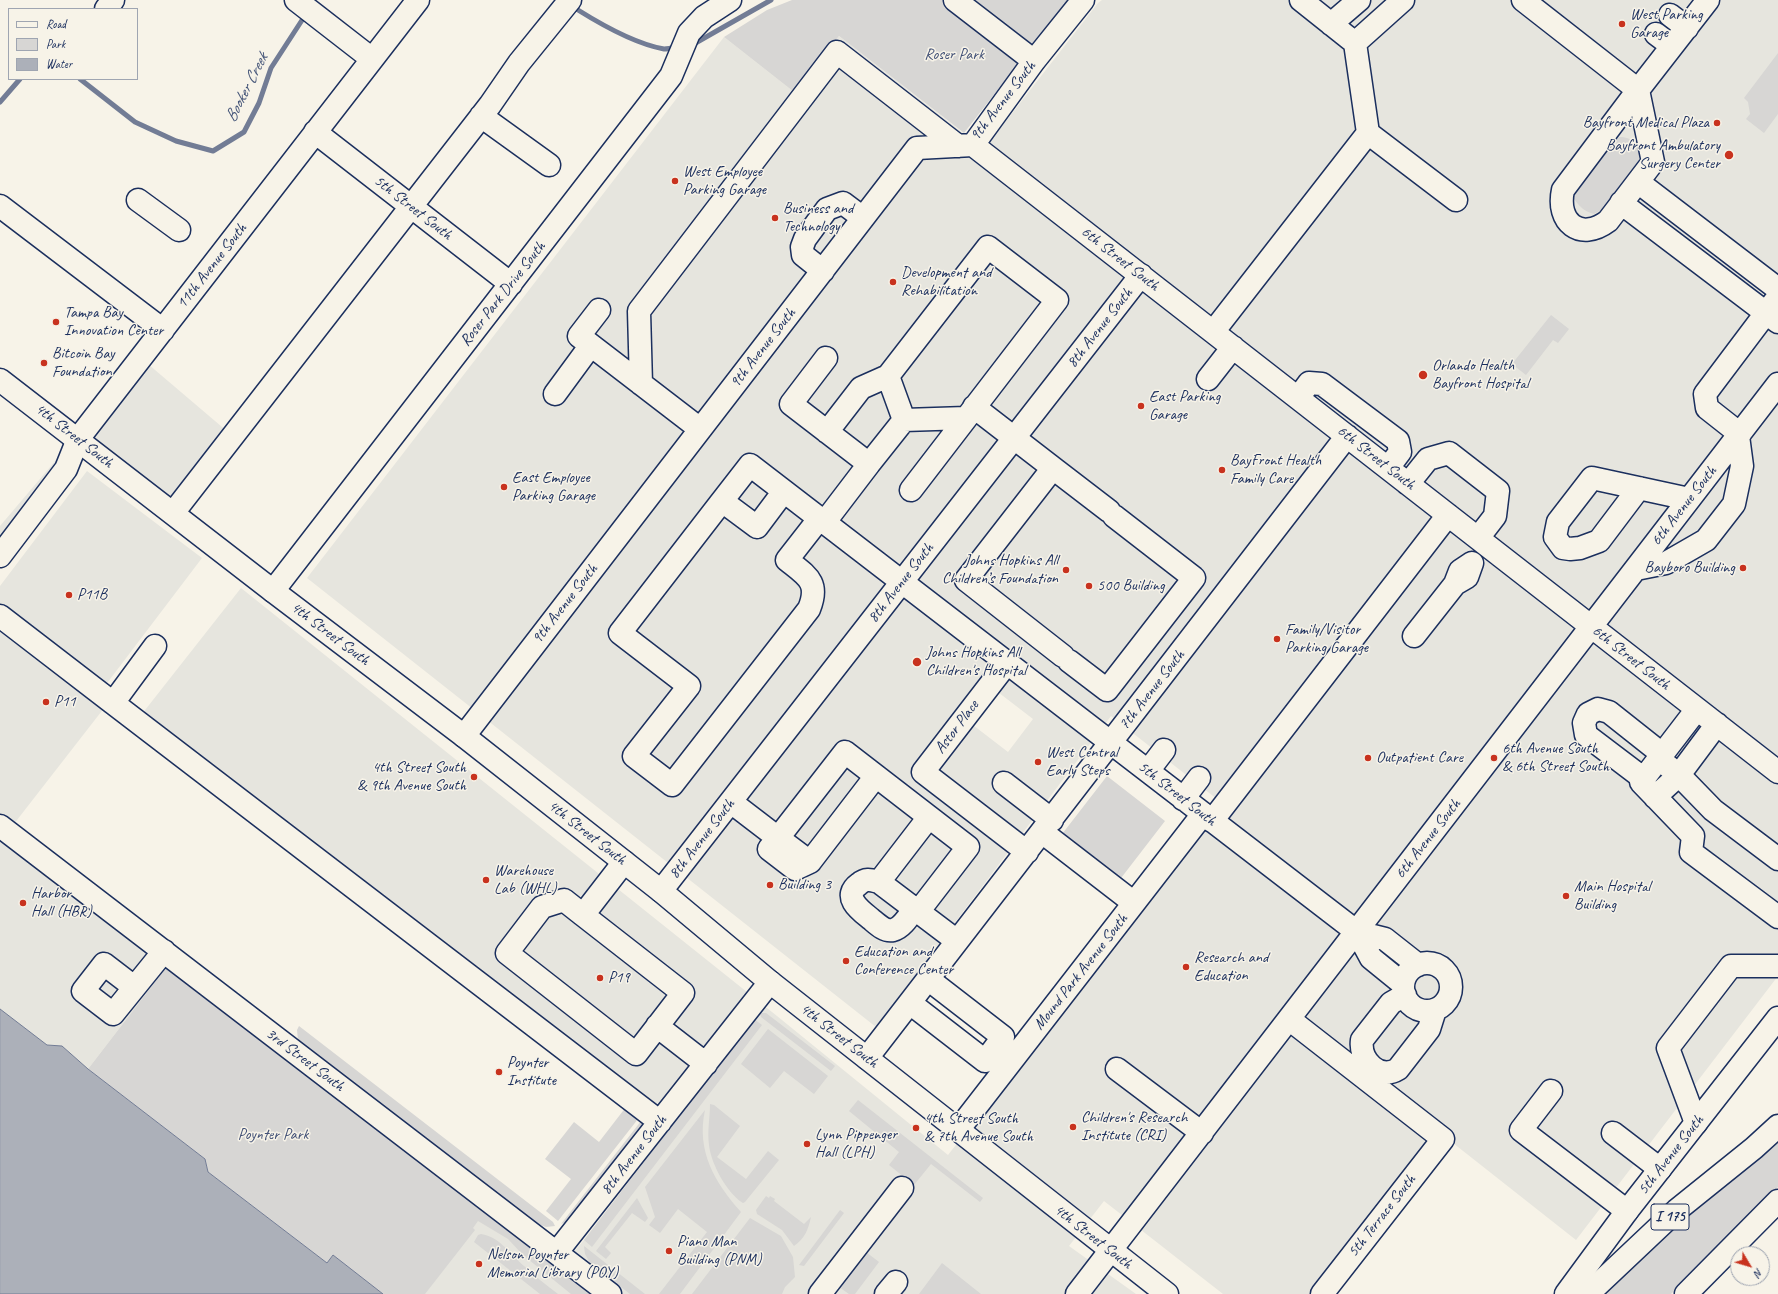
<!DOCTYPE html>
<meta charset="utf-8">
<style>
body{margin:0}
#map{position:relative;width:1778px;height:1294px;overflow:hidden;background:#f7f3e8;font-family:Caveat,sans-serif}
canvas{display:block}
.legend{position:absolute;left:8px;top:8px;width:130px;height:72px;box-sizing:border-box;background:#f7f3e8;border:1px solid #9fa5b1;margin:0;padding:5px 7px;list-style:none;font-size:12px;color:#1b2f5e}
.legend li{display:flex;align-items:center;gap:8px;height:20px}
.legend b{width:20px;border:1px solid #9fa5b1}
.north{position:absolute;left:1730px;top:1246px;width:40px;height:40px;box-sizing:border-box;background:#f7f3e8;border:1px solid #9fa5b1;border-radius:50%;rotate:128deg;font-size:11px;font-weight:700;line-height:16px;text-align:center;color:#1b2f5e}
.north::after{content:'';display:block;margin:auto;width:14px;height:18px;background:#c8321e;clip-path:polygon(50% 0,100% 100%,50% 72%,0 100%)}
</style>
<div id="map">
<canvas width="1778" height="1294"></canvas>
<ul class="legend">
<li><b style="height:5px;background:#f7f3e8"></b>Road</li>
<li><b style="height:11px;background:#d7d6d4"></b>Park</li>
<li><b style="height:11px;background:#acb0b9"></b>Water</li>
</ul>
<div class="north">N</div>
</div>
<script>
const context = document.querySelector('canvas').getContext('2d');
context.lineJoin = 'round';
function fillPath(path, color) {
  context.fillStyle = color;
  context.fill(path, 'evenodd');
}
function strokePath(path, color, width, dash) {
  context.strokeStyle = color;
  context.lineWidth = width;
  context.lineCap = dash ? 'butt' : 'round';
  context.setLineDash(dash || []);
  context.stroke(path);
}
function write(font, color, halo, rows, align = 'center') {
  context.font = font + ' Caveat,sans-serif';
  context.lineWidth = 3;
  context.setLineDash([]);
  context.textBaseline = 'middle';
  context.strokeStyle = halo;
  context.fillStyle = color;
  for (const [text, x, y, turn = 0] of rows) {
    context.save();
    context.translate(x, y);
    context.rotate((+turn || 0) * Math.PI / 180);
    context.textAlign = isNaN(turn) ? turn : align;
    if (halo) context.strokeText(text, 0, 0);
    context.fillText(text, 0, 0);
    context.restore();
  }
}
fillPath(new Path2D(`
 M1102,0H1778V976L1576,1240L1439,1132L1313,1294H1223L1104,1201L1069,1246L1136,1294H383L333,1255L282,1229L485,1212L559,1269L584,1240L674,1123L138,719L241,588L777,1016L948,1155L1222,803L1111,716L876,1027L307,578L724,37L794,92L839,36L963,133L992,139L1098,3ZM994,689L1033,719L1008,752L969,722Z
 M148,364L235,438L181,509L91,439Z
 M62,453L58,464L0,540V526Z
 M87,471L202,558L98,695L108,703L3,838L168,965L88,1069L62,1046L47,1045L0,1009V586Z`), '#e6e5de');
fillPath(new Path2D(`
 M792,0H1068L964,133L839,36L794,92L724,37L767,10Z
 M1778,53V114L1764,133L1746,119L1750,114L1748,102L1744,98Z
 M1620,137C1633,137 1643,147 1639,160L1601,210L1594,214C1585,212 1579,206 1574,199L1575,193L1615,140Z
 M1551,315L1569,329L1558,343L1553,340L1526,375L1512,364Z
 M1107,776L1165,821L1118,882L1059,838Z
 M168,965L590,1294H571L523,1255L508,1239L478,1221L473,1228L475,1230L425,1294H383L333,1255L327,1263L208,1172L205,1159L88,1069Z
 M766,1013L835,1066L831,1071L761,1017L760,1013Z
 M754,1019L762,1025L592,1247L584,1240Z
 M299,1026L553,1222L555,1226L546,1227L538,1224L298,1040L297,1030Z
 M768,1029L828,1076L814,1094L784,1071L770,1088L741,1064Z
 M858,1100L983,1198L980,1202L931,1164L914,1185L889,1165L899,1152L849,1111Z
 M710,1104L714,1105L740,1126L717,1157L746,1179L768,1151L779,1160L745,1202L743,1203C727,1193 711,1164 709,1145C707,1131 710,1118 710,1104Z
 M626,1107L638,1119L558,1221L546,1211L571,1179L545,1159L574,1122L599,1142Z
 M705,1110C696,1151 715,1183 741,1212L680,1294H659L707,1232L678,1209L660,1233L649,1225L655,1217L645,1187Z
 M641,1121L643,1125L640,1129L568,1221L561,1224Z
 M1778,1140V1187L1671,1294H1603C1658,1239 1719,1190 1778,1140Z
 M766,1196L769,1198L770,1196L775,1199L774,1201L804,1224L811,1217C808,1230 805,1238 794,1246L782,1230L757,1214L756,1210Z
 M637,1198L648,1218L645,1222L632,1213L605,1247L611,1253L606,1259L596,1251Z
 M840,1210L844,1213L804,1266L799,1265Z
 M750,1218L781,1236L793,1257L795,1277L785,1287L782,1294H692Z
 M481,1234C500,1237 510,1254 524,1266C535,1276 546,1285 558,1294H540L474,1242L478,1235Z
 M584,1246L645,1294H630L590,1263L585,1254Z
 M866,1252L879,1262L855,1294H849L836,1285Z
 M942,1263L981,1294H919Z`), '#d7d6d4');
const water = new Path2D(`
 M0,1009L47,1045L62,1046L88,1069L205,1159L208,1172L327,1263L333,1255L383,1294H0Z`);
fillPath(water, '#acb0b9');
strokePath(water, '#727c95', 1);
strokePath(new Path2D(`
 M578,10C602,25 636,44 664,49C668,49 672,48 676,47
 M692,45L771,0
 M80,79L135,122L176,141L213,151L244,132L259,103L271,68L306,14
 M0,102L20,79`), '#727c95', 5);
const minor = new Path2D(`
 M296,0L372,59
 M955,0L1034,61
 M1301,0L1355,43
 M1523,0L1638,90L1708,0
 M106,9L113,0
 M1670,15L1687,28
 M1331,24L1359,0
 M1656,34L1672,46
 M1638,90L1653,162L1608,221C1580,242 1556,222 1563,190Z
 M481,116L549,165
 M315,132L511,284
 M1368,133L1456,200
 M973,145L1778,772
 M973,145L1034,61L1083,0
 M1638,182L1778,289
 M138,200L179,230
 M1621,203L1778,322
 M0,206L163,330
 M823,271L803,255L802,247L805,239L827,209L843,203L863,218
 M599,310L579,336L700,429
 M1213,332L1368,133L1355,43L1403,0
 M826,358L791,404L869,464L904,420
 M1208,379L1233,347
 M641,384L639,311L837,52L958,146
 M555,394L591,345
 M1298,398L1309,383L1322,384L1398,441L1400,452L1388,468
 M974,407L1053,468
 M827,432L861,388L888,376
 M1740,434L1707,408L1705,394L1778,297
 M1408,484L1428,459L1449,453L1498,491L1495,516L1478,538
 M1639,488L1599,541L1580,548L1570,549L1563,548L1555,537L1558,522L1592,478C1625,485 1657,492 1689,499
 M911,490L1057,300L988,247L888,376L904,420L966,418
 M784,491L757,527L722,501L750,465L1357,932
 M722,501L620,633L689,686L634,756L672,785L809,609C820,582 807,576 787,560L819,519
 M173,513L490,105L519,63L570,0
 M824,523L869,464
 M0,556L66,469L78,439L418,0
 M1636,569L1666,563L1706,540L1734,504L1742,466L1738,436
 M273,591L671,76L689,33L704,17L730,0
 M0,616L113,703
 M1414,636L1455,584L1467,577L1472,563L1460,571L1455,584
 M155,646L113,703L660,1122
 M1063,656L966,580L1053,468L1109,511
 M1069,661L1107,690L1194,578L1114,516
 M1007,663L923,772L1027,852
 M1697,709L1641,782L1693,836L1691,852L1778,917
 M464,736L917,148L973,145
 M1659,759L1679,775L1713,810L1778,859
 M1148,771L1164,750
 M1644,779L1586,735L1584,723L1588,714L1598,709L1609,712L1662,754
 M1004,783L1052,820
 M1655,797L1679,775L1717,724
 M1183,799L1199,778
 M731,802L778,838L845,752L968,847L918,912
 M929,817L879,882L957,941
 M1212,821L1448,515
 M0,826L610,1294
 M1042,832L1134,903
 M810,862L795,869L769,849L778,838L810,862L876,776
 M879,882C871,880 866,878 859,884C841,897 861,911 871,919C877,924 885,932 893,930C902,928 909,916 914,909
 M661,891L1141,275
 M583,915L564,900L542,907L507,953L636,1054L683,993L583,915L624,862
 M1403 987a24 24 0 1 1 48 0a24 24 0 1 1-48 0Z
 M1403,984L1371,958L1357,932L1385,939L1418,965
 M134,987L104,964L83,991L113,1014L164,951
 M1405,995L1391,1003L1362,1040C1359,1060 1379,1081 1398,1069L1429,1029L1435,1010
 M910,1003L985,1061L1003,1037L928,979
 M1289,1019L1443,1139L1322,1294
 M657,1026L706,1064
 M867,1058L1347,436
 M1117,1069L1202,1133
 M1551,1091L1521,1130L1627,1211
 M1696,1123L1668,1048L1731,966H1778
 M958,1130L1203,814
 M1613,1133L1660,1169
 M557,1252L770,982
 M820,1294L902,1188
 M886,1294L896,1282
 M1077,1294L1778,384`);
const major = new Path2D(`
 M0,380L273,591L464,736L661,891L770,982L1167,1294
 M1566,1294L1627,1211L1778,1018`);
const highway = new Path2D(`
 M1588,1294L1677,1210L1754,1148L1778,1126
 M1686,1294L1778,1201`);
strokePath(minor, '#1b2f5e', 25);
strokePath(major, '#1b2f5e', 25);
strokePath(highway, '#1b2f5e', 25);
strokePath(minor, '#f7f3e8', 22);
strokePath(major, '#f7f3e8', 22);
strokePath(highway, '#f7f3e8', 22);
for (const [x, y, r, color] of [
 [1622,24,4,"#c8321e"],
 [1717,123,4,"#c8321e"],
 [1729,155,5,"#c8321e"],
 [675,181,4,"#c8321e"],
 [775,218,4,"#c8321e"],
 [893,282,4,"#c8321e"],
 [56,322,4,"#c8321e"],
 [44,363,4,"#c8321e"],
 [1423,375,5,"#c8321e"],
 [1141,406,4,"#c8321e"],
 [1222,470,4,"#c8321e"],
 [504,487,4,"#c8321e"],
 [1743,568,4,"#c8321e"],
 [1066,570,4,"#c8321e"],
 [1089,586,4,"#c8321e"],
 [69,595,4,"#c8321e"],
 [1277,639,4,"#c8321e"],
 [917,662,5,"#c8321e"],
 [46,702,4,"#c8321e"],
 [1368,758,4,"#c8321e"],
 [1494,758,4,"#c8321e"],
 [1038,762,4,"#c8321e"],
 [474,777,4,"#c8321e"],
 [486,880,4,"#c8321e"],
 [770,885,4,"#c8321e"],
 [1566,896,4,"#c8321e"],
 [23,903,4,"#c8321e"],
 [846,961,4,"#c8321e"],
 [1186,967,4,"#c8321e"],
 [600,978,4,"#c8321e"],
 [499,1072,4,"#c8321e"],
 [1073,1127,4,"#c8321e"],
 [916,1128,4,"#c8321e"],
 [807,1144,4,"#c8321e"],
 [669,1251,4,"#c8321e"],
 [479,1264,4,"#c8321e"]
]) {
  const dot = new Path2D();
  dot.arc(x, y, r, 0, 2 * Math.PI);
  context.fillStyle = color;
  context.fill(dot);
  strokePath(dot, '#f7f3e8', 1.5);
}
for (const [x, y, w] of [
 [1670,1217,38]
]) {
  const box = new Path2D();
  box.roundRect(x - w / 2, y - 13, w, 26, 3);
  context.fillStyle = '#f7f3e8';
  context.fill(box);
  strokePath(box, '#1b2f5e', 1);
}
write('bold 15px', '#1b2f5e', null, [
 ["I 175",1670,1217]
]);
write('16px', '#1b2f5e', '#f7f3e8', [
 ["West Parking",1630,15],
 ["Garage",1630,33],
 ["Bayfront Medical Plaza",1709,123,"right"],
 ["Bayfront Ambulatory",1720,146,"right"],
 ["Surgery Center",1720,164,"right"],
 ["West Employee",683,172],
 ["Parking Garage",683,190],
 ["Business and",783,209],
 ["Technology",783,227],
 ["Development and",901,273],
 ["Rehabilitation",901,291],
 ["Tampa Bay",64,313],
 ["Innovation Center",64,331],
 ["Bitcoin Bay",52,354],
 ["Foundation",52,372],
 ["Orlando Health",1432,366],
 ["Bayfront Hospital",1432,384],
 ["East Parking",1149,397],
 ["Garage",1149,415],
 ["BayFront Health",1230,461],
 ["Family Care",1230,479],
 ["East Employee",512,478],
 ["Parking Garage",512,496],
 ["Johns Hopkins All",1058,561,"right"],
 ["Children’s Foundation",1058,579,"right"],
 ["Bayboro Building",1735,568,"right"],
 ["500 Building",1097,586],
 ["P11B",77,595],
 ["Family/Visitor",1285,630],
 ["Parking Garage",1285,648],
 ["Johns Hopkins All",926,653],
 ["Children's Hospital",926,671],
 ["P11",54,702],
 ["6th Avenue South",1502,749],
 ["& 6th Street South",1502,767],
 ["West Central",1046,753],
 ["Early Steps",1046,771],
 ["Outpatient Care",1376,758],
 ["4th Street South",466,768,"right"],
 ["& 9th Avenue South",466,786,"right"],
 ["Warehouse",494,871],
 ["Lab (WHL)",494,889],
 ["Building 3",778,885],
 ["Main Hospital",1574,887],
 ["Building",1574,905],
 ["Harbor",31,894],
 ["Hall (HBR)",31,912],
 ["Education and",854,952],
 ["Conference Center",854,970],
 ["Research and",1194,958],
 ["Education",1194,976],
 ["P19",608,978],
 ["Poynter",507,1063],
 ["Institute",507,1081],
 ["Children's Research",1081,1118],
 ["Institute (CRI)",1081,1136],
 ["4th Street South",924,1119],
 ["& 7th Avenue South",924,1137],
 ["Lynn Pippenger",815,1135],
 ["Hall (LPH)",815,1153],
 ["Piano Man",677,1242],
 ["Building (PNM)",677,1260],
 ["Nelson Poynter",487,1255],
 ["Memorial Library (POY)",487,1273]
], 'left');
write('16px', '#415076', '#f7f3e8', [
 ["Roser Park",954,55],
 ["Poynter Park",273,1135]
]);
write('16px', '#1b2f5e', '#f7f3e8', [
 ["9th Avenue South",1003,101,-52],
 ["5th Street South",413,208,38],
 ["6th Street South",1120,259,38],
 ["11th Avenue South",212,266,-52],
 ["Roser Park Drive South",503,294,-52],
 ["8th Avenue South",1100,328,-52],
 ["9th Avenue South",763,348,-52],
 ["4th Street South",74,436,38],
 ["6th Street South",1376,458,38],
 ["6th Avenue South",1684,506,-52],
 ["8th Avenue South",901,583,-52],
 ["9th Avenue South",565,604,-52],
 ["4th Street South",330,634,37],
 ["6th Street South",1631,658,38],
 ["7th Avenue South",1152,690,-52],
 ["Astor Place",957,727,-53],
 ["5th Street South",1177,794,38],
 ["4th Street South",587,833,38],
 ["8th Avenue South",702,839,-52],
 ["6th Avenue South",1428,839,-52],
 ["Mound Park Avenue South",1081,972,-52],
 ["4th Street South",839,1036,38],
 ["3rd Street South",305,1060,37],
 ["8th Avenue South",634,1155,-52],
 ["5th Avenue South",1671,1155,-52],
 ["5th Terrace South",1382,1216,-52],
 ["4th Street South",1093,1237,38]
]);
write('italic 17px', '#465679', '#f7f3e8', [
 ["Booker Creek",247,88,-63]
]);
</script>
